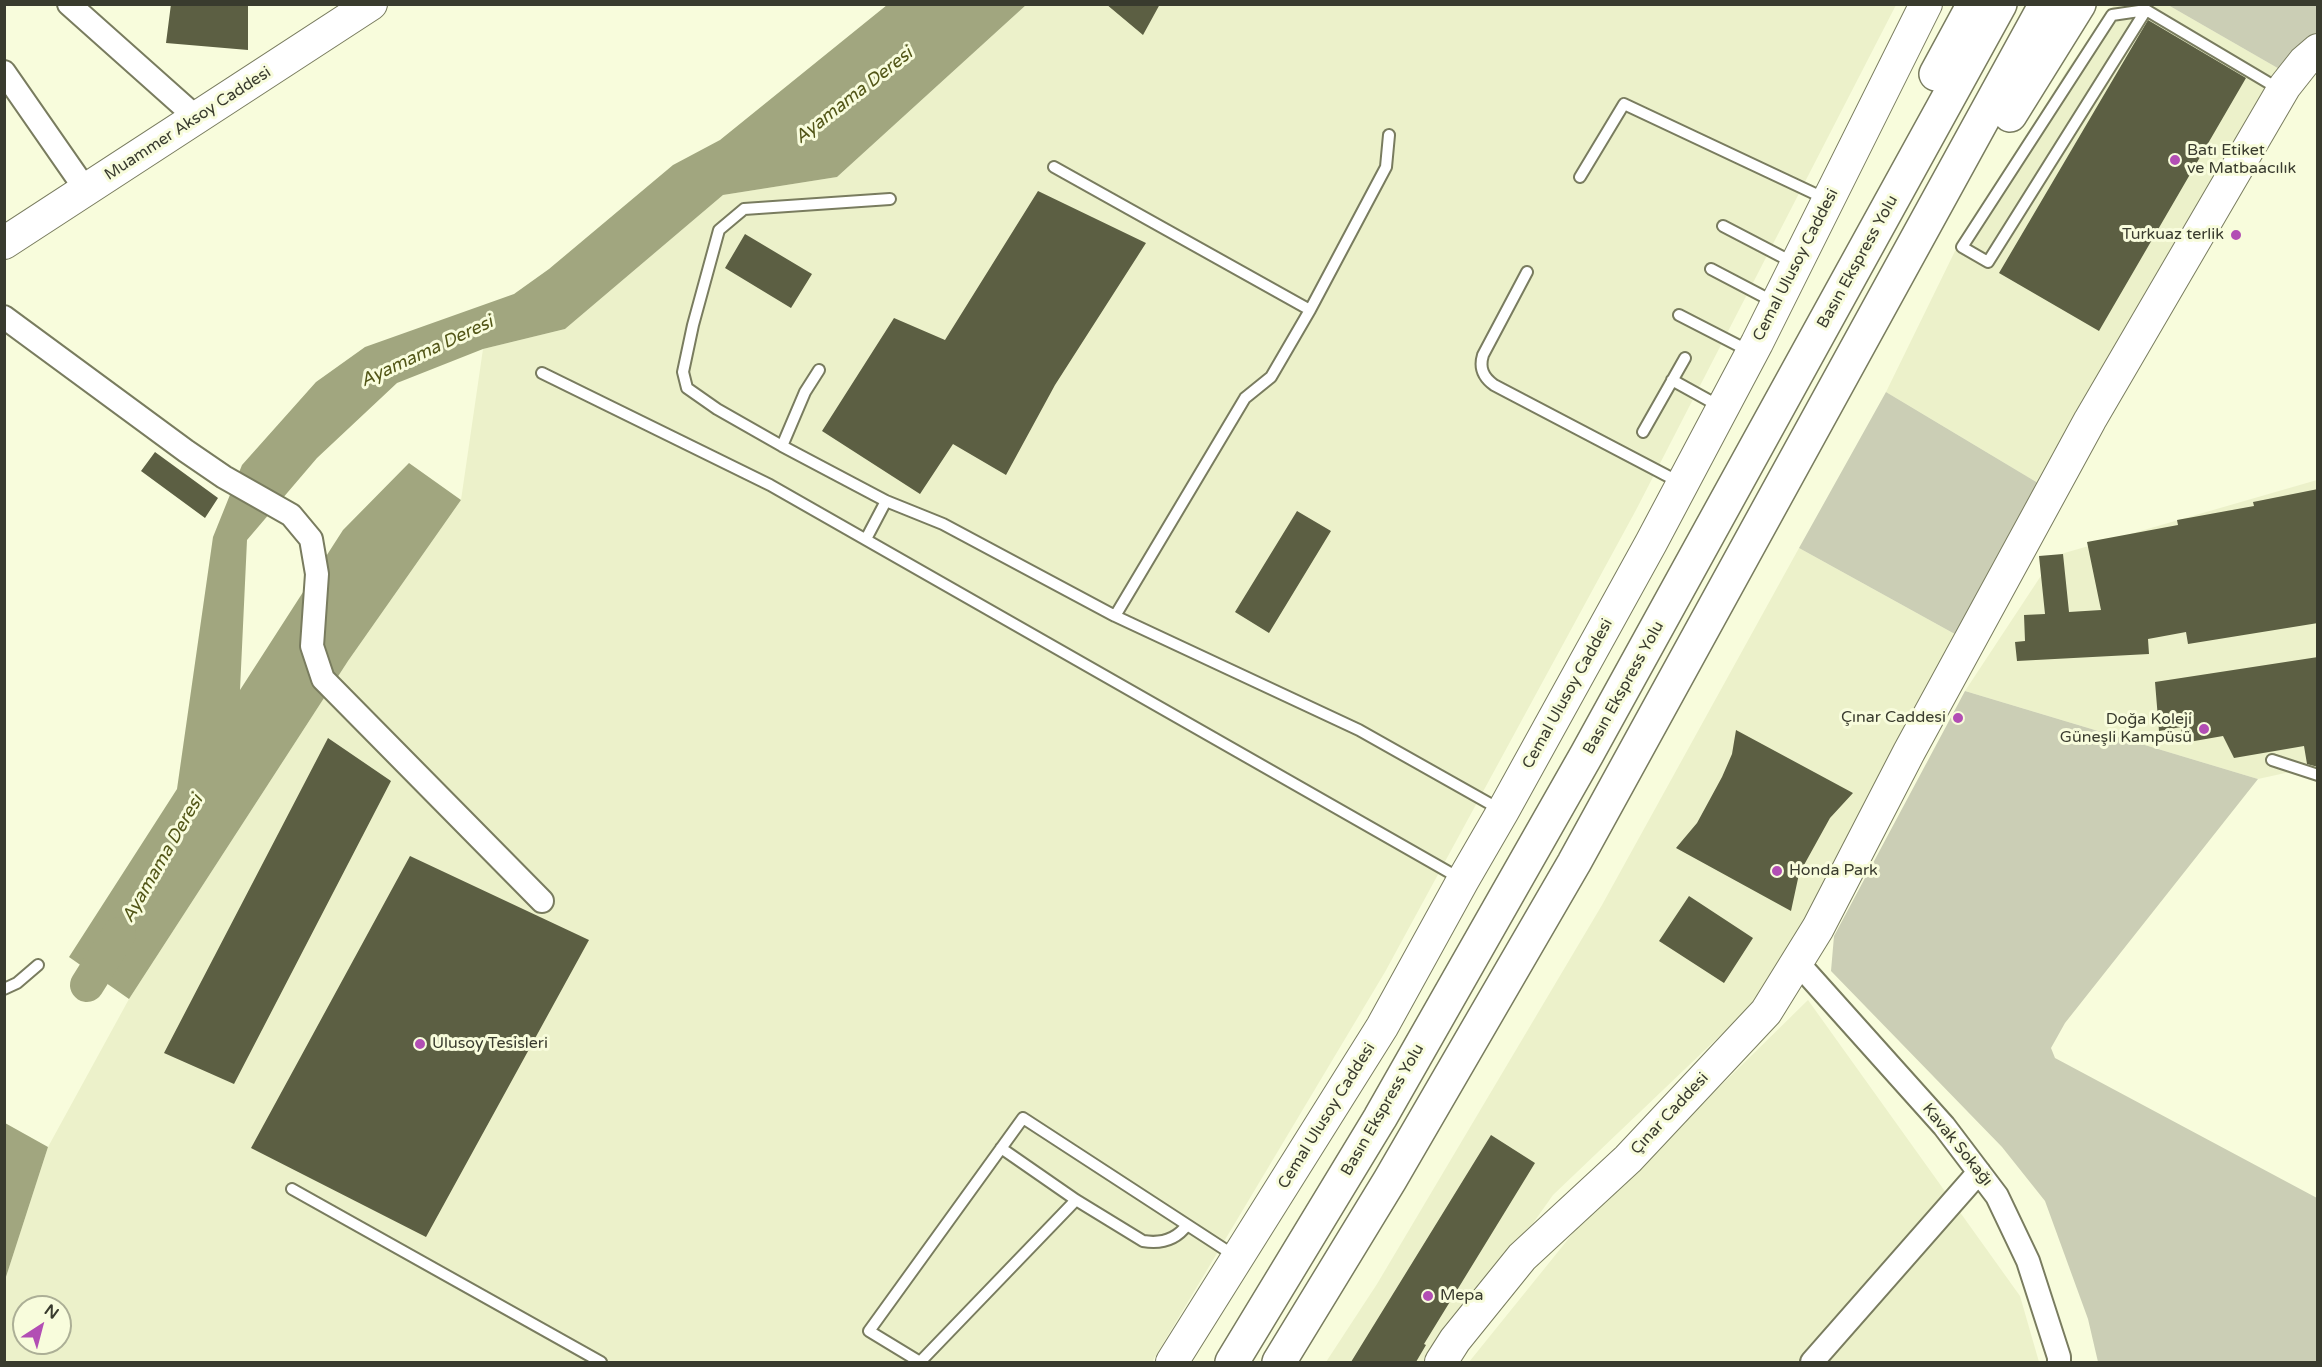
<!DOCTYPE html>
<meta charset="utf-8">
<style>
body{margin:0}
#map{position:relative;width:2322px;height:1367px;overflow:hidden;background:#f8fcdc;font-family:"Varela Round",sans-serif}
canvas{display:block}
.frame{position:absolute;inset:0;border:6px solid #393b2e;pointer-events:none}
.north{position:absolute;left:12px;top:1295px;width:60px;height:60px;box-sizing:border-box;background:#f8fcdc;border:2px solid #acaf96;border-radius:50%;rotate:36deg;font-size:16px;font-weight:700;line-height:24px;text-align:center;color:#393b2e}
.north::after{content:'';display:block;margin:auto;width:21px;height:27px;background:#b24eb4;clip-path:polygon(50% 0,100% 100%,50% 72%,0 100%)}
</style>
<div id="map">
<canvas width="2322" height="1367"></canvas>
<div class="frame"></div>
<div class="north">N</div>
</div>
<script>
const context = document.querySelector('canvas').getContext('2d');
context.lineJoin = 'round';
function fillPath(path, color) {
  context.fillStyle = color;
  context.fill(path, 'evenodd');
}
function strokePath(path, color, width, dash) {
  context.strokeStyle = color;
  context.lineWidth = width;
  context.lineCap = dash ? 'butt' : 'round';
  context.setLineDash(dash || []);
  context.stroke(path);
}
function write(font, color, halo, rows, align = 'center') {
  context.font = font + ' "Varela Round",sans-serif';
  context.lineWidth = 6;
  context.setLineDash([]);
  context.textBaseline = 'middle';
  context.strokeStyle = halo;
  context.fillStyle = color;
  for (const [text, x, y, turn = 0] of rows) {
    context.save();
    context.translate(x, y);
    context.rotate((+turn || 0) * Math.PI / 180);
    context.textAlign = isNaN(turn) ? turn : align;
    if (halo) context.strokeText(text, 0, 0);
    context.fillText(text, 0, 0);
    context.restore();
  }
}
fillPath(new Path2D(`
 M1026,5H1896L1636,510L1385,972L1152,1362H5V1280L48,1147L129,999L348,661L461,500L483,349L565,329L723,195L837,177ZM24,1307H60V1343H24Z
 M2114,5H2168L2281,70L2043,486L1886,392L1956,249L2069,67Z
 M2317,480V766L2258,779L1965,691L2054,556Z
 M1799,548L1962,638L1773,985L1553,1195L1435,1362H1326L1377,1284L1602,905Z
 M1808,1000L2020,1296L2039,1362H1469L1582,1222Z`), '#ecf1ca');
fillPath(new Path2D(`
 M2168,5H2317V38L2281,70Z
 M1886,392L2043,486L1962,638L1799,548Z
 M1965,691L2258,779L2065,1023L2051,1048L2055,1058L2317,1198V1362H2098L2088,1319L2045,1201L2002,1147L1831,971L1834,936Z`), '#cbceb5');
fillPath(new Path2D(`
 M887,5H1026L837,177L723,195L565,329L483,349L397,383L317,458L247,540L240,690L343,530L409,463L461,500L348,661L129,999L69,957L177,789L213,537L242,465L316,382L365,347L514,294L549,269L673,165L720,140Z
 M5,1123L48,1147L5,1280Z`), '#a1a67f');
strokePath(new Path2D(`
 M87,985L119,934`), '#a1a67f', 34);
fillPath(new Path2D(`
 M171,4H248V50L166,43Z
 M1106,4H1160L1143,35Z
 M2148,20L2246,78L2099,331L1999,273Z
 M1038,191L1146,243L1055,385L1006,475L953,444L920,494L822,431L894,318L945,340Z
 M745,234L812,274L791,308L725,268Z
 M155,452L218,498L205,518L141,471Z
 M2318,489V623L2188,644L2186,632L2148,639L2149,654L2017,661L2015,642L2025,641L2024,615L2045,614L2039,556L2063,554L2069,612L2101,610L2087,542L2178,525L2177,520L2254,506L2253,502Z
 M1297,511L1331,531L1269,633L1235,612Z
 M2318,657V767L2307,764L2304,746L2234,758L2223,736L2183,743L2181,727L2159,731L2155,682Z
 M1736,730L1853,793L1830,818L1799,874L1791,911L1676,848L1697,823L1722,777L1732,754Z
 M328,738L391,781L234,1084L164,1053Z
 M410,856L589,940L426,1237L251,1148Z
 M1689,896L1753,938L1724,983L1659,941Z
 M1491,1135L1535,1163L1424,1344L1426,1345L1416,1362H1351Z`), '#5c5f43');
const service = new Path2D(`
 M2146,10L1988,262L1962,247L2112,15L2146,10L2279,89
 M1054,167L1310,310L1271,377L1245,398L1115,616
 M1580,177L1624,104L1826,199
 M1723,226L1794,263
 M1711,269L1774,302
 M1527,272L1483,355C1479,368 1483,377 1494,385L1679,482
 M1310,310L1386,167L1389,135
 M1679,315L1751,352
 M819,370L805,392L782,446L886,501L943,524L1115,616L1359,730L1501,810
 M542,373L770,485L1461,879
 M1672,380L1719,406
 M1643,432L1685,358
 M782,446L717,409L687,388L683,372L693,325L719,230L744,209L890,199
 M866,539L886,501
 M2272,760L2318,775
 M4,989L17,983L38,965
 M1001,1148L1076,1200L1143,1241C1161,1244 1176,1240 1187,1225
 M292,1189L601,1362
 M1076,1200L920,1362L869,1331L1023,1118L1235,1256`);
const minor = new Path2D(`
 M69,4L198,119
 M4,72L86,190
 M4,317L186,451L224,477L291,515L311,539L317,574L312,646L323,679L542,901
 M1797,962L1944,1126L1997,1196L2028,1261L2059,1357V1362
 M1812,1362L1979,1172`);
const secondary = new Path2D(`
 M4,243L371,4
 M1172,1362L1382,1027L1463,880L1503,811L1651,543L1757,343L1926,4
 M1441,1362L1455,1340L1522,1257L1628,1159L1766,1012L1818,928L1909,752L2090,420L2285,86L2304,62L2318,50`);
const motorway = new Path2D(`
 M1936,74L1974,4
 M2010,115L2079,4
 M1232,1362L1380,1118L1587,754L2000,4
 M1279,1362L1390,1180L1574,863L2046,4`);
strokePath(service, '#797c5f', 14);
strokePath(minor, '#797c5f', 26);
strokePath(secondary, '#797c5f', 34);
strokePath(motorway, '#797c5f', 36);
strokePath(service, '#fff', 10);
strokePath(minor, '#fff', 22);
strokePath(secondary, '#fff', 32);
strokePath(motorway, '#fff', 33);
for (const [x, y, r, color] of [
 [2175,160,6,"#b24eb4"],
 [2236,235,6,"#b24eb4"],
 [1958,718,6,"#b24eb4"],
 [2204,729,6,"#b24eb4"],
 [1777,871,6,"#b24eb4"],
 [420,1044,6,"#b24eb4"],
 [1428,1296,6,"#b24eb4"]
]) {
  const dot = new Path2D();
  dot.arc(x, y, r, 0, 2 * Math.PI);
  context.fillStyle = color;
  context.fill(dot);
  strokePath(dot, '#f8fcdc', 2);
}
write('16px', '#393b2e', '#f8fcdc', [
 ["Muammer Aksoy Caddesi",188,124,-33],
 ["Basın Ekspress Yolu",1858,262,-61],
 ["Cemal Ulusoy Caddesi",1796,265,-63],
 ["Basın Ekspress Yolu",1624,688,-61],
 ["Cemal Ulusoy Caddesi",1568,694,-61],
 ["Basın Ekspress Yolu",1383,1110,-60],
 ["Çınar Caddesi",1670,1114,-47],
 ["Cemal Ulusoy Caddesi",1327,1116,-58],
 ["Kavak Sokağı",1957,1145,51]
]);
write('16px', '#393b2e', '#f8fcdc', [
 ["Batı Etiket",2187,151],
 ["ve Matbaacılık",2187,169],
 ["Turkuaz terlik",2224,235,"right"],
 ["Çınar Caddesi",1946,718,"right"],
 ["Doğa Koleji",2192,720,"right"],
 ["Güneşli Kampüsü",2192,738,"right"],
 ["Honda Park",1789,871],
 ["Ulusoy Tesisleri",432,1044],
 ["Mepa",1440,1296]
], 'left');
write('italic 18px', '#525617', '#f8fcdc', [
 ["Ayamama Deresi",854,96,-38],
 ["Ayamama Deresi",427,352,-25],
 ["Ayamama Deresi",163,859,-60]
]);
</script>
